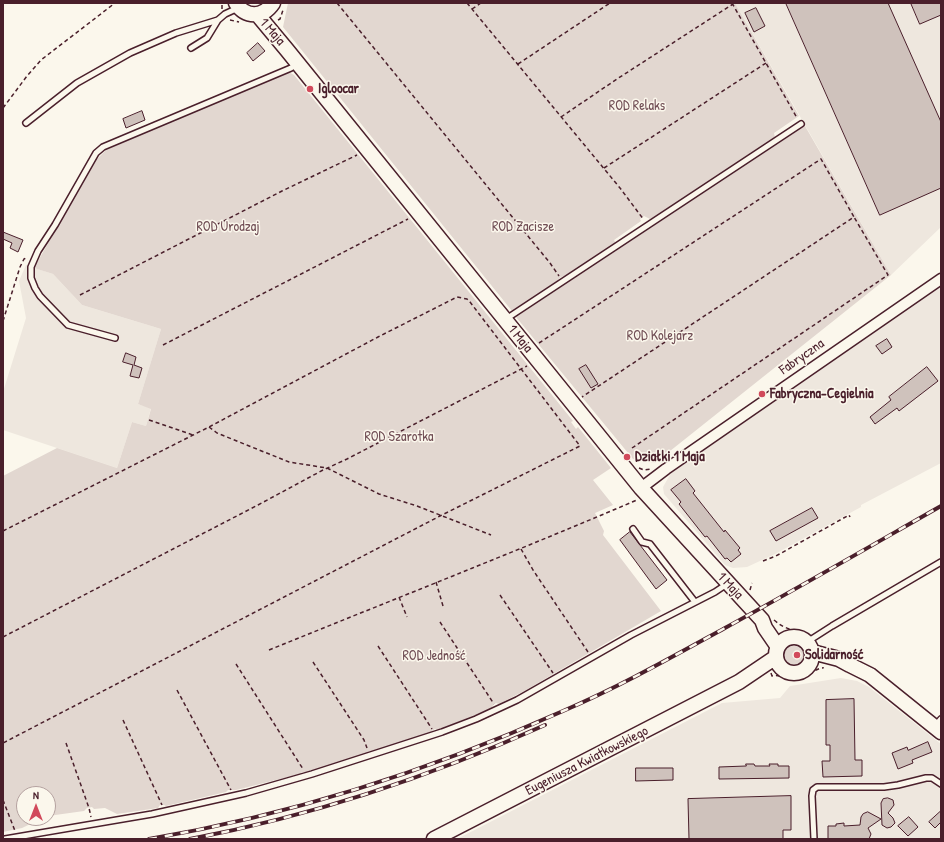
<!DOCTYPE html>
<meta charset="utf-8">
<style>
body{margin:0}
#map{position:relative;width:944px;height:842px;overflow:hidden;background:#fbf7ec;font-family:"Patrick Hand",sans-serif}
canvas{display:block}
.frame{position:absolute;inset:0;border:4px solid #4a1f2b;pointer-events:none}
.north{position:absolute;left:16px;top:786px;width:40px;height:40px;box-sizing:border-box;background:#fbf7ec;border:1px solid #b4a19f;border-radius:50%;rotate:0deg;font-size:11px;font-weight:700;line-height:16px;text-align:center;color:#4a1f2b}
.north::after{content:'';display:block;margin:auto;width:14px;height:18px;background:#d1495b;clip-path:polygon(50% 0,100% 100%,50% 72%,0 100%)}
</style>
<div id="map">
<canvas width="944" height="842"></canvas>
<div class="frame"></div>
<div class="north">N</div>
</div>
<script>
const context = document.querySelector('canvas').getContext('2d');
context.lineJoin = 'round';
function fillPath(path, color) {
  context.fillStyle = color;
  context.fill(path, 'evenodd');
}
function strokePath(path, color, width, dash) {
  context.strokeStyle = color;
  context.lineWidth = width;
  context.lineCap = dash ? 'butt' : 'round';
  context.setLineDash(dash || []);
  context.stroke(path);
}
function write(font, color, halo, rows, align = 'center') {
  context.font = font + ' "Patrick Hand",sans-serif';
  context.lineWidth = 3;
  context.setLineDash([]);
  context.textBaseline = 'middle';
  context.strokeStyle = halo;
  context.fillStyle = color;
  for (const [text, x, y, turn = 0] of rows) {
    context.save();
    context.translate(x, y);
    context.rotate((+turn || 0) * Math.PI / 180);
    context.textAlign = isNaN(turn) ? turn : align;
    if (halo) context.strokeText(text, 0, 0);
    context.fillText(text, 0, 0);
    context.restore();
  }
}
fillPath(new Path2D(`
 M735,3H941V227L891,275Z
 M26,265L53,274L82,305L161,329L138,404L151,408L146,426L132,422L117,468L3,430V392L26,318L19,281Z
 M941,287V463L861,505V507L775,554L747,567L733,568L725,565L664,494L663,487L671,473Z
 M841,678L857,681L869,687L941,744V839H457L722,703L780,698L790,686Z`), '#eee7de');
fillPath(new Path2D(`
 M288,3H735L799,116L774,133L775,138L656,217L650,219L644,216L640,219L641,221L614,240L616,244L569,275C561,276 558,278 555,285L512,311L283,27Z
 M287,71L294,75L573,421L571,422L576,429L578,427L611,468L593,480L613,505L595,513L604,531L603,535L661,611L526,690L499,704L496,703L493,705L492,708L438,730L435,729L429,733L373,752L369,751L366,754L309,772H302L300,774L236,790H228L226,792L166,806L164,805H160L158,808L117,814L105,808L94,809L92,807L87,808L84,811L48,816V794H24V818H43L22,828L3,832V476L57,448L117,468L132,422L146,426L151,409L138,404L161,329L82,305L53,274L34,268L94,162L106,150Z
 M805,126L891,275L655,463L633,459L516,317Z
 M784 655a10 10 0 1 1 20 0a10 10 0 1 1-20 0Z`), '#e2d7d0');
const building = new Path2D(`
 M786,3H888L941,122V188L880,215Z
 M911,3H941V15L920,24Z
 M756,8L765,26L754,32L745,13Z
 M258,43L265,51L253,61L247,53Z
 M142,111L145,120L126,128L123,119Z
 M3,232L23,240L18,252L10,248L12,243L3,239Z
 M887,339L892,347L882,354L876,346Z
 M126,353L136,357L134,365L142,368L139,378L130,376L133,365L123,362Z
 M586,365L598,384L591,388L579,369Z
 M927,367L938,381L899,411L897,408L875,424L870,417L891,400L889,397Z
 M686,479L695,491L693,493L724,532L725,530L740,548L738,550L741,554L731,562L727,558L725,559L707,536L705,537L679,504L681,502L671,490Z
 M812,508L818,518L776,541L770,531Z
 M630,532L667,580L656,589L620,540Z
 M854,699L855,760H862V776L823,777L822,761H830V745H826V700Z
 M928,742L932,752L912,760L913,763L898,769L892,753L907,747L908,750Z
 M746,764H754L755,766H770L769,764H778V766H789V778L719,779V767L746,766Z
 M636,768H673V780L636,781Z
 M791,796V830H783V839H689L688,799Z
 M888,798L893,800L894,805L888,813L893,818L895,823L891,827L887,828L882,825L881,803L883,799Z
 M941,811V822L935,828L929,822Z
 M868,812L881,819L868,828L871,834L869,839H828V826H836V824L844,823V826L860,825L861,817L863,814Z
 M909,817L918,827L908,836L898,826Z`);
fillPath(building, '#cfc2bc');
strokePath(building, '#4a1f2b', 1);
const lane = new Path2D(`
 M191,48L207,38L218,20
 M26,123L77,83L130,53L176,33L218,20L225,14L238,8
 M506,319L801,124
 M115,338L68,325L40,296L35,288L31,278V267L38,251L55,225L96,153L103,147L291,68L297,64
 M633,529L642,542L650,544L695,602
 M807,642L832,626L941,562
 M935,726L941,719
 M5,839L152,814L246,793L312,774L442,732L476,719L517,700L631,635L715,592L727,584
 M814,839L812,796L813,790L817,787H884L898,785L926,778H932L941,784`);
const street = new Path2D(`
 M641,488L666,469L941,279`);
const secondary = new Path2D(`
 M236,3C245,18 263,18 273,3
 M257,14L287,50L641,488L762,620L765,628L778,647
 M776 655a18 18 0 1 1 36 0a18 18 0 1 1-36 0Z
 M812,652L839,659L850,665L870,675L941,732
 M434,839L739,682L776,657`);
strokePath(lane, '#4a1f2b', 8);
strokePath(street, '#4a1f2b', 13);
strokePath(secondary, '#4a1f2b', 17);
strokePath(new Path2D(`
 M337,3L550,263L559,276
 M467,3L620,188L644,220
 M732,3L797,118
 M222,9V3
 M472,9L481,3
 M230,20L239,22
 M278,20L280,19L283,10
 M518,64L610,3
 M3,108L27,76L41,60L115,3
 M561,117L617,79L733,4
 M604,168L766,63
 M80,295L282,191L357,155
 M3,321L20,267L24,259L28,257
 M539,343L821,159L854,217L582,397
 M163,345L408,219
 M149,420L193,435
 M209,427L217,433L289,462L327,468L379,494L417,506L491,535
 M632,448L888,275L854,217
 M639,468L644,470L651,469
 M3,531L209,427L378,337L457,297L467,299L470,302L580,446L440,516L3,743
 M521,549L533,570L588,652
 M763,561L776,556L849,515L850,517
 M436,582L443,606
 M750,590L752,583
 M500,595L553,673
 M399,597L407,617
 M774,620C787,631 793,629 808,634
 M440,622L494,704
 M3,637L258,505L323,470L347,459L527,366
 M378,646L432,729
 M269,650C392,600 515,552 637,500
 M313,662L364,740L367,748
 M236,664L303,769
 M771,673L772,676C781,674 788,680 797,679C807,678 813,669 823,668V667
 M177,690L231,790
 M123,720L162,805
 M66,743L89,808L91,817
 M3,800L15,831`), '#4a1f2b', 1.5, [4, 3]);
strokePath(lane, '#fbf7ec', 5);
strokePath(street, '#fbf7ec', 10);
strokePath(secondary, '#fbf7ec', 14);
const rail = new Path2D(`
 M149,839C291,815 431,770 563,711C619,687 672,657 725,628C798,588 869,547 941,506
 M190,839C312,816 432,776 545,725`);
strokePath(rail, '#4a1f2b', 4);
strokePath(rail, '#fbf7ec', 2.5, [8]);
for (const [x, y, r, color] of [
 [310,89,4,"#d1495b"],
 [762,394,4,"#d1495b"],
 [627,457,4,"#d1495b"],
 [797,655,4,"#d1495b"]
]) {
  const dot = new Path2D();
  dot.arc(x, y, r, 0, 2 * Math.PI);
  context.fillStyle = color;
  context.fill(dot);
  strokePath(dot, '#fbf7ec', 1.5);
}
write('14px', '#4a1f2b', '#fbf7ec', [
 ["1 Maja",272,32,49],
 ["1 Maja",520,339,51],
 ["Fabryczna",802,357,-35],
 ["1 Maja",730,586,47],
 ["Eugeniusza Kwiatkowskiego",587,761,-27]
]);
write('bold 14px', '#4a1f2b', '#fbf7ec', [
 ["Igloocar",318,89],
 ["Fabryczna-Cegielnia",770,394],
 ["Działki 1 Maja",635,457],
 ["Solidarność",805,655]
], 'left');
write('14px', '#704d54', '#fbf7ec', [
 ["ROD Relaks",637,106],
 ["ROD Urodzaj",228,227],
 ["ROD Zacisze",523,227],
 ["ROD Kolejarz",660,336],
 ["ROD Szarotka",399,437],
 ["ROD Jedność",434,656]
]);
</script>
